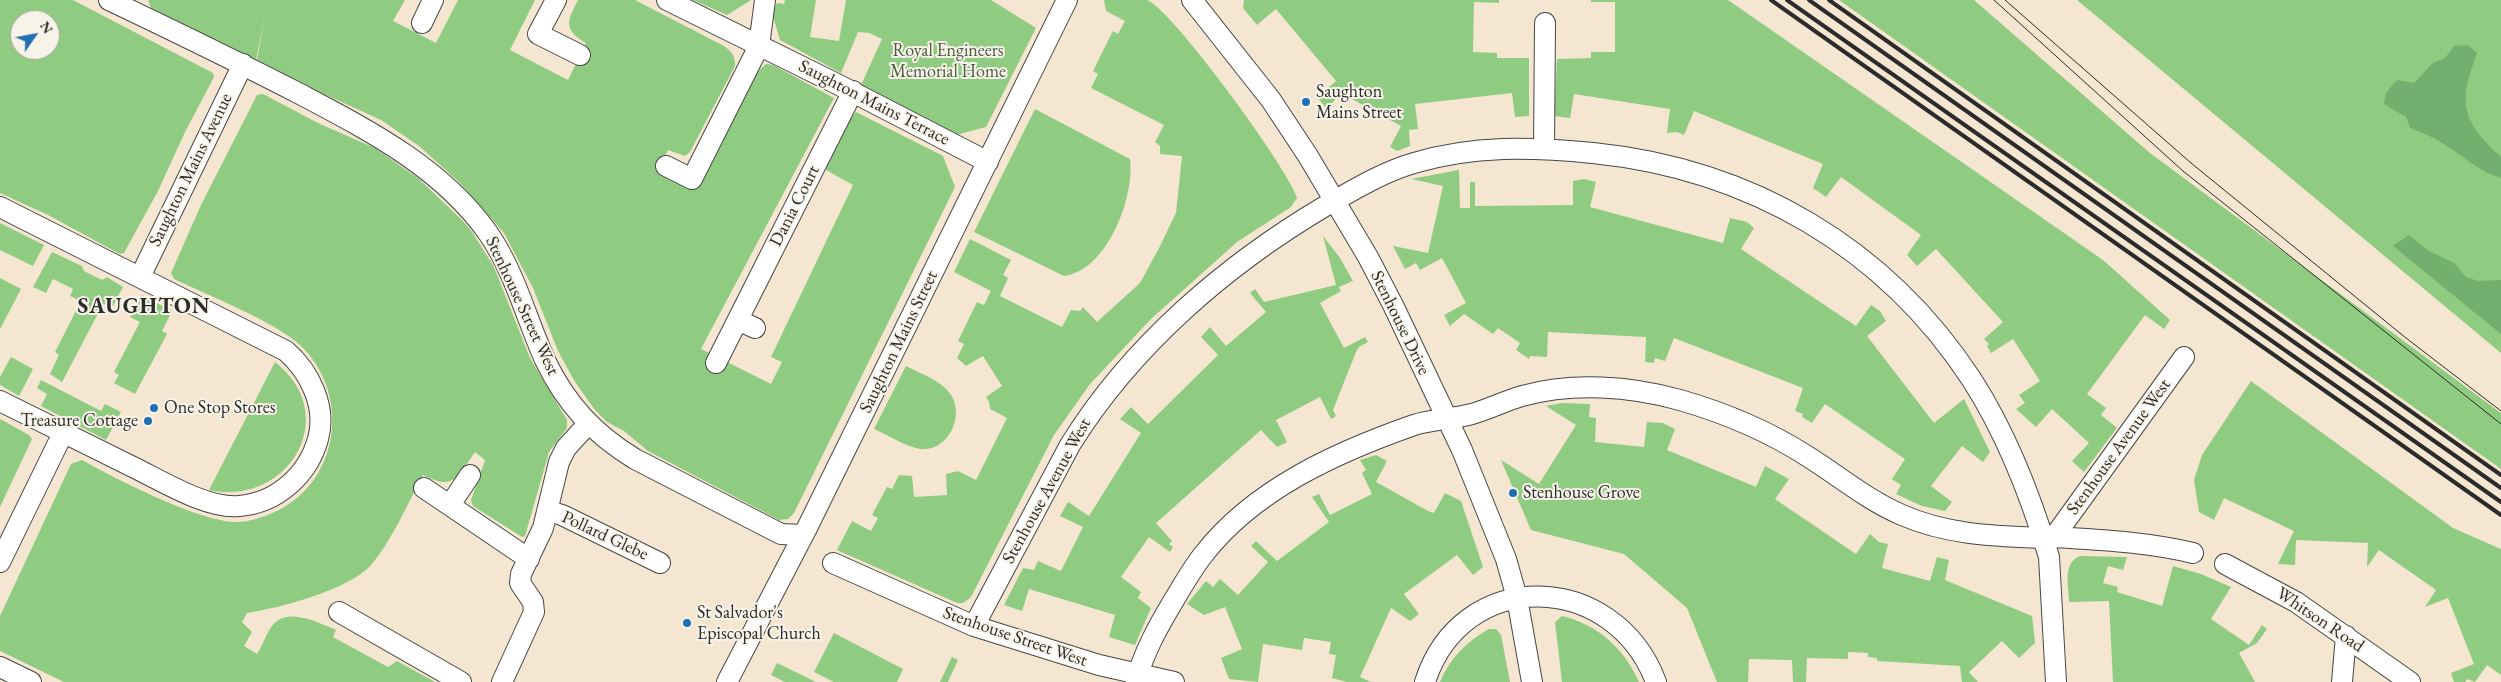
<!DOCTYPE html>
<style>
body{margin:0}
#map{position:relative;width:2501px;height:682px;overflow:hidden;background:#f4e6d0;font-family:"EB Garamond",serif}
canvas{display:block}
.north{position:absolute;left:10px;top:10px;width:50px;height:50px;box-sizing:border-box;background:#f7f3e8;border:1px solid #a5a39c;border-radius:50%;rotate:57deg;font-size:14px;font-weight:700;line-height:20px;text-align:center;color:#2b2b2b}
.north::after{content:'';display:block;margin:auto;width:18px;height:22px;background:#1f6fb2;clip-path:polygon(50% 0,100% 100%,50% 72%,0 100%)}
</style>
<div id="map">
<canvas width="2501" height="682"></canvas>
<div class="north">N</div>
</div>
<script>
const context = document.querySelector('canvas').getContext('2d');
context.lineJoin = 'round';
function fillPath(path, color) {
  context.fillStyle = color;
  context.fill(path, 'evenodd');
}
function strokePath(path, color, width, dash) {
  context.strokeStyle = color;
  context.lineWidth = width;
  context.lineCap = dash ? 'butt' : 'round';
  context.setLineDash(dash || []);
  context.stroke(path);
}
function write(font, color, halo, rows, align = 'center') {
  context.font = font + ' "EB Garamond",serif';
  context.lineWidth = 4;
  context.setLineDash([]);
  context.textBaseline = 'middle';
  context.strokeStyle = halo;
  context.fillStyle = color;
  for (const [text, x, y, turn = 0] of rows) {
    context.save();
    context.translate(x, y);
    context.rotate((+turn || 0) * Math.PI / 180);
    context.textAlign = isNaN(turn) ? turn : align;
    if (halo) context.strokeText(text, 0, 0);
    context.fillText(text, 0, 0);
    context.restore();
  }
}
fillPath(new Path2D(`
 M0,0H73L213,73L214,77L185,132L158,191L124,253L120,254L48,215L0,193ZM20,20H50V50H20Z
 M148,0H405L393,21L436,43L458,0H535L510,50L568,80L586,43C563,30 567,21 578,0H635L724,46C732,52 735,55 735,66L690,152L685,156L668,150L659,168L697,187L752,77L766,64L773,65L834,98L701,349L771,384L782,362L771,357L853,185L819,166L827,150L856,112L943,156L955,187L794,513L788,519L779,520L648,451L624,431L607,422L595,410L575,382L558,351L533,288L504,233L458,181L419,146L381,120L324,94L257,60L265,14L256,60L152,11Z
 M693,0H751L727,15Z
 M785,0H816L810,37L839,41L846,0H991L1036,28L986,127L956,135L861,85L882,39L869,33L858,32L841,73L780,40L772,13L777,3L784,4Z
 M1104,0C1117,0 1135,0 1147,0C1171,8 1290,171 1297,198L1291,207L1237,242L1151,319L1090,384L1054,435L971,597L963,603H957L837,550L852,521L871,531L878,518L872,515L887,487L892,489L899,475L912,476L914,497L947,495L946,474L958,471L976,480L1007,418L990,409L989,402L986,397L1002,386L983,356L966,366L957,358L964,344L958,341L977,302L984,305L991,291L954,272L970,239L1011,260L1003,275L1008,278L1000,296L1062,327L1071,310L1080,311L1083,307L1097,322L1140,283L1159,248L1176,213L1182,156L1160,154V146L1155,142L1164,125L1091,88L1098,74L1093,71L1113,31L1118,34L1125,21L1106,11Z
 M1244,0H1499V3L1474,2L1473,52L1497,53V58H1529V116L1515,117L1512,93L1415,104L1418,129L1409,130L1410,146L1397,151L1390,147L1401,126L1341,93L1327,109L1317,97L1336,81L1276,9L1257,25L1243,8Z
 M1591,0H1728L2103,260L2170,320L2164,329L2145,315L2087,394L2106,408L2101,415L2117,428L2084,472L2072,461L2089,443L2052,409L2036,427L2016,409L2025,403L2019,395L2040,381L2013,339L1991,353L1987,346L1989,344L1984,339L2003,322L1936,249L1917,266L1907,255L1921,235L1841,177L1826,197L1813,188L1823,164L1694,111L1684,135L1677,132L1667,133L1670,109L1574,94L1570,118L1554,116L1557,59L1591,58V52H1615V2H1591Z
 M1839,0H1974L2150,153L2501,413V469Z
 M2077,0H2501V353Z
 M263,94L320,124L375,148L419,179L462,220L472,232L494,267L530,358L567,420V428L549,452L525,536L522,537L473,506L471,500L485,460L475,452C457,478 454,491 423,475C408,503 391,542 371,565C349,590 279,608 247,613L242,622L252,632L244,646L257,654C263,645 266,634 272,626C287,606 319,623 336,630L333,637L388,667L397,661L435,682H64L0,651V616L71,464L82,460C116,479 200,522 236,522C246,522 256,519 265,516C336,492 354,402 304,349C280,323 209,296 174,279L171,273L201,205L255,99L257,95Z
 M1035,109L1130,159C1135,197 1107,271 1064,276L974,232Z
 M1459,170L1460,208H1470V182H1475V206L1573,205V181L1584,179L1596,182L1590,207L1723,243L1730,218L1747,222L1754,228L1741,249L1856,326L1871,305L1880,311L1886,321L1867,336L1934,423L1964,399L1990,452L1983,462L1962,446L1931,486L1952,502L1945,511L1922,506L1896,494L1901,485L1892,479L1905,459L1825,404L1812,423L1802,417L1803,414L1795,411L1803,388L1674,338L1665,361L1655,358L1654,363L1645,362L1646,337L1548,332L1547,357L1530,356L1529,359L1516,350L1520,343L1498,328L1493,334L1464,314L1450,326L1444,315L1466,303L1442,258L1420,270L1416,263L1405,269L1393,246L1428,253L1443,186L1411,179Z
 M0,223L44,245L33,266L0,250Z
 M1323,236L1340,258L1353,281L1339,287L1341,291L1320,303L1344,348L1365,337L1368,342L1359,347L1356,352L1333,410L1336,416L1331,419L1320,397L1276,420L1287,442L1277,447L1261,430L1156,523L1172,541L1169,544L1173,547L1170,552L1149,537L1121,577L1141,592L1138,598L1151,608L1135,645L1109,637L1115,615L1029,589L1022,611L1004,605L1023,568L1034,570L1038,561L1061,571L1083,527L1060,516L1068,502L1089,516L1141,433L1120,419L1131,407L1148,424L1218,355L1201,337L1210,327L1226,346L1266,312L1250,293L1255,289L1264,302L1336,285Z
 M52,252L82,266L84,271L102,280L107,277L123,287L113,306L103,304L62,382L50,374L59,355L55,352L81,301L70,296L73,289L53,279L46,293L33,287Z
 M0,278L21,289L0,329Z
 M142,295L172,311L162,331L167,334L135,394L114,383L119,375L114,372L140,322L130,317Z
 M11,357L33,369L19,396L0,385V377Z
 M275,362C343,415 289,507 209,490Z
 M906,366C921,374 941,380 951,395C965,416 948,452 920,449C905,446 888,435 874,429Z
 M41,380L101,411L105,404L121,412L106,440L41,406L47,394L37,388Z
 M2251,381L2453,528L2501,549V675L2487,665L2475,682L2467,679L2465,682H2454L2451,673L2474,664L2448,598L2425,607L2436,590L2379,550L2367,567L2368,543L2296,540L2295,565L2278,564L2294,531L2224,498L2214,520L2199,512L2194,480L2202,455Z
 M1562,403L1590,404L1589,417L1596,418L1595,442L1644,447L1647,422L1663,423L1675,429L1667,450L1756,487L1765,466L1789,479L1775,499L1856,554L1870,534L1879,542L1888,544L1882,568L1930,581L1937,557L1949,560L1945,580L2032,616L2035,643L2019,658L2002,641L1969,672L1978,682H1962L1960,666L1877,661V658L1868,657V653L1848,652V659L1807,658L1806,682H1793L1792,660L1749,659L1748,682H1717L1687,608L1624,554L1531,530L1501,460L1539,484L1576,425L1546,406Z
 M0,419L29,435L32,439L0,507Z
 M1376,455L1387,461L1376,482L1428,511L1434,513L1445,493L1461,501L1483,567L1473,575L1457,555L1404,594L1419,614L1410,621L1391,608L1360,677L1371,682H1347L1332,678L1336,655L1329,654L1331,642L1304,638L1302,650L1263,644L1258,682L1229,679L1221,658L1242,649L1225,607L1204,615L1187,604L1206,581L1213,587L1220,579L1238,595L1268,562L1251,546L1256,541L1277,561L1329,522L1312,497L1319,494L1330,515L1372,494L1362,473L1366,470L1360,460Z
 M2080,556L2127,557L2123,570L2108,566L2103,583L2118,587L2117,592L2162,606L2173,566L2201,574L2231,587L2211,619L2249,645L2262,625L2267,629L2257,643L2239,653L2255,682H2113L2109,601L2069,602C2069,587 2062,563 2080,556Z
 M1562,616C1598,625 1624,648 1639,682H1562L1555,622Z
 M1489,629H1496L1501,635L1510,682H1440C1450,658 1467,641 1489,629Z
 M834,633L903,669L897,682H834L814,672Z
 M952,657L958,660L948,682H940Z
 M777,663L816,682H785L771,675Z`), '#8fcc81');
fillPath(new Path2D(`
 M2468,45L2477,53C2458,104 2461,120 2501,157V178C2482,173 2469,161 2453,150C2439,140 2426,134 2410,128L2406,117L2384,104L2386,93L2397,80L2414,83L2433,63L2445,58L2454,46Z
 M2409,235L2429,251L2454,263L2466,277L2478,281L2501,280V334L2393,246Z`), '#73b06f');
const minor = new Path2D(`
 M109,0C174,31 238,62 302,95C370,131 442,168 488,233C515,272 526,318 545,360C566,404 594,434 635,459L781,534L802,535
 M556,0L538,34L580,55
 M667,0L837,84L988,162
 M1192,0L1271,100L1308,156L1368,257L1393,305L1462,450L1506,559L1517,598L1532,682
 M422,23L433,0
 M1544,148L1545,23
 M666,166L692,179L759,46L765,0
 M0,207L286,351C310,372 327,407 318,439C308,475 277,503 239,506C207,509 162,481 133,467C89,445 45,423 0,401
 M140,277L243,64
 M738,320L755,328
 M716,363L853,91
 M424,488L529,559
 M450,505L470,475
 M549,511L562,515L660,563
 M2054,537L2184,357
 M0,562L63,433
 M833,563L974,626L1099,665L1174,682
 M2225,564L2296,602L2410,682
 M339,612L461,682
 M974,626L1070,445C1132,345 1227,264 1327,205C1355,189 1383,172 1414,163C1474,145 1532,147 1593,153C1750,169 1885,247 1972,380C2006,433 2031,497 2049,557L2056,682
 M0,667L31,682
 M502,682L534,612L533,602L520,583L521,574L543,528L559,462L566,448L588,424
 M727,682L807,528L1067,0
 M1136,682C1143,653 1159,625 1174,600C1183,585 1192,569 1203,555C1254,489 1337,452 1414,425C1433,419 1453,419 1472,414C1489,409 1505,401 1522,396C1573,382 1630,386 1680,400C1725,413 1768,431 1807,456C1839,476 1867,500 1902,515C1948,535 1994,536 2043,538L2054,537C2101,540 2147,542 2193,553
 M1425,682C1462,566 1614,570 1656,682
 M2342,682L2346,636`);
strokePath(minor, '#494744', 22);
strokePath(minor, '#fff', 20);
strokePath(new Path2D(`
 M1994,0L2183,171L2501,424
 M2005,0L2191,163L2406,338L2501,411`), '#2b2b2b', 1);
strokePath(new Path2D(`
 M1771,0L2501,515
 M1787,0L2501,502
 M1809,0L2501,488
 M1829,0L2501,475`), '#2b2b2b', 4);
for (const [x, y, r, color] of [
 [1306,102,5,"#1f6fb2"],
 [154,408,5,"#1f6fb2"],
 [148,421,5,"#1f6fb2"],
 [1513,493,5,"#1f6fb2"],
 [687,623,5,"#1f6fb2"]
]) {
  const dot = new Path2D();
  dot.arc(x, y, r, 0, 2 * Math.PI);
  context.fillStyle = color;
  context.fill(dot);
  strokePath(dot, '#f7f3e8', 2);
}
write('18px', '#495b45', '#f7f3e8', [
 ["Royal Engineers",948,51],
 ["Memorial Home",948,72]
]);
write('18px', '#2b2b2b', '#f7f3e8', [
 ["Saughton",1316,92],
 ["Mains Street",1316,113],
 ["One Stop Stores",164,408],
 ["Treasure Cottage",138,421,"right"],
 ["Stenhouse Grove",1523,493],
 ["St Salvador's",697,613],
 ["Episcopal Church",697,634]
], 'left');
write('18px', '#2b2b2b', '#f7f3e8', [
 ["Saughton Mains Terrace",874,103,27],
 ["Saughton Mains Avenue",191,170,-64],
 ["Dania Court",795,206,-63],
 ["Stenhouse Street West",522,306,65],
 ["Stenhouse Drive",1400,323,64],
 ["Saughton Mains Street",899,342,-64],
 ["Stenhouse Avenue West",2119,447,-54],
 ["Stenhouse Avenue West",1047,491,-61],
 ["Pollard Glebe",605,536,25],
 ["Whitson Road",2320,620,34],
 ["Stenhouse Street West",1015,637,19]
]);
context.letterSpacing = '1px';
write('bold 22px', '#2b2b2b', '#f7f3e8', [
 ["SAUGHTON",144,307]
]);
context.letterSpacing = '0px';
</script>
